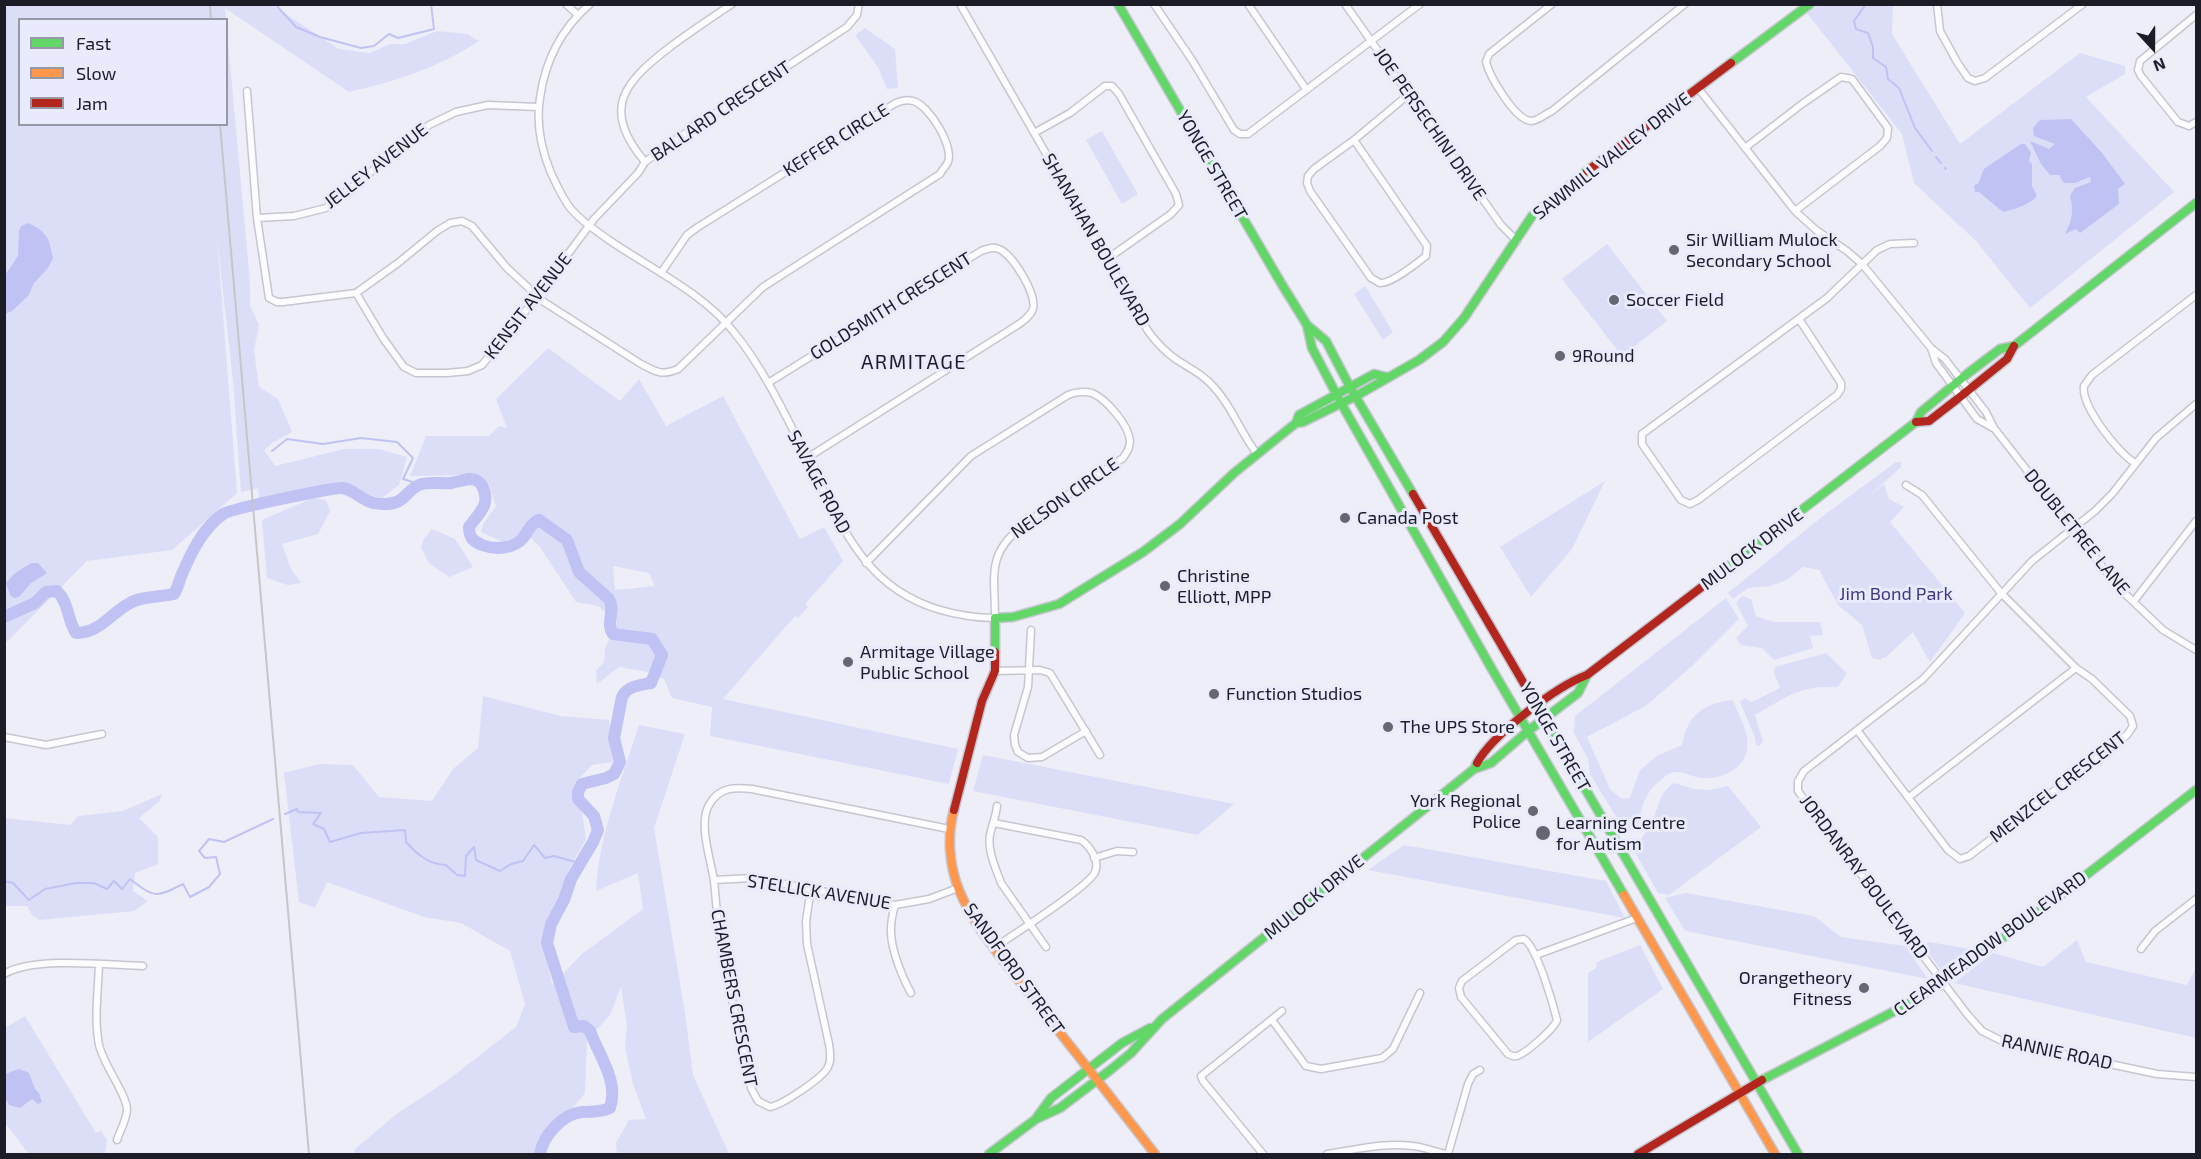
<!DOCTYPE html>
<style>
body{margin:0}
#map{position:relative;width:2201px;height:1159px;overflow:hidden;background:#edeef8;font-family:"Exo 2",sans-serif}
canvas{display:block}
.frame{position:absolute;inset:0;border:6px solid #1b1c26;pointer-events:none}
.legend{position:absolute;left:18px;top:18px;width:210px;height:108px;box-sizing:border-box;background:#e9eafc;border:2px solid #9798a6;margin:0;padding:8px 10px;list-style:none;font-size:18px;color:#1b1c26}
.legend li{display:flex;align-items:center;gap:12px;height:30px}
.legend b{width:30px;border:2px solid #9798a6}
.north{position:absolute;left:2123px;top:18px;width:60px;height:60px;-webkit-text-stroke:4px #e9eafc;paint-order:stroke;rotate:159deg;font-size:16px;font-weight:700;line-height:24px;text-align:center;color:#1b1c26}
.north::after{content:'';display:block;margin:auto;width:21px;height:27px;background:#1b1c26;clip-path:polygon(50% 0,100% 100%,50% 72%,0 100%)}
</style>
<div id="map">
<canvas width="2201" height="1159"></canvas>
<div class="frame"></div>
<ul class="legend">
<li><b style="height:8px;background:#63d668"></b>Fast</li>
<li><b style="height:8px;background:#ff974d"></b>Slow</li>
<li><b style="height:8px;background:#b3261e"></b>Jam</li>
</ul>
<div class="north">N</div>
</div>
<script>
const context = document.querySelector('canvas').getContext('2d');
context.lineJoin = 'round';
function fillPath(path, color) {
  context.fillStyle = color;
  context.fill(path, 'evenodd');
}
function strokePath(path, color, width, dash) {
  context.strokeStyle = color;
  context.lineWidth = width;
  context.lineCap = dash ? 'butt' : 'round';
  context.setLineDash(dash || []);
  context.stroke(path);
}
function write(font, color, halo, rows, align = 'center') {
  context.font = font + ' "Exo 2",sans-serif';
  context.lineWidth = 6;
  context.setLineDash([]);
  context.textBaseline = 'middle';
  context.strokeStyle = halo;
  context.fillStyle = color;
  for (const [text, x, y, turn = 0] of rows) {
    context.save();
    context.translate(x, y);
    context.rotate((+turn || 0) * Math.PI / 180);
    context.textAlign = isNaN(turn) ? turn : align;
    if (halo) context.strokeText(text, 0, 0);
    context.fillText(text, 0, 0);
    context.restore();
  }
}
fillPath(new Path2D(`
 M4,5H272L339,49L370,53L390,44H405L437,31L467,34L479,41C440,67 394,82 349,92L225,8L226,19L20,20V124H226L227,32L250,281V306L259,325L254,350L259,387L278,399L292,432L272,443L264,450L275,466L344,449H379L407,457L399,485L382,498L332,487L267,500L259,499L258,488L241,492L233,381L217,238L237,493L172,550L87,561L5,644Z
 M1819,5H1893L1892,34L1960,144L2080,53L2125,66V74L2086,97L2174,192L2030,308L1976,241L1914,183L1902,134L1807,13Z
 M865,28L895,49L898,88L887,89L878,67L855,35Z
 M1102,131L1138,194L1122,204L1086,140Z
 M1607,244L1667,321L1622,356L1562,279Z
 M1365,286L1393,332L1383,340L1354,294Z
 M548,348L620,401L639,379L666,426L723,396L800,539L824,527L843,561L805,604L808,607L798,618L795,616L723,699L958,749L949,784L710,736L712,707L672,698L664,679L648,672L619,667L597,684L596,671L604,662L605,648L617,622L598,606L576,602L540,547L525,532L507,544L481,532L483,524L496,506L489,485L473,475L410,476L426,436H489L499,426L507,428L496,399ZM613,566L649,573L655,586L615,590Z
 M1896,462H1901V467L1868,497L1884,484L1889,499L1904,507L1890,522L1965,613L1930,662L1913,632L1885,658L1884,657L1880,660L1872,658L1862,625L1838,605L1819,570L1803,567L1787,580L1770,586L1748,588L1733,599L1728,593L1823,516Z
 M1605,481L1572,549L1531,597L1500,547Z
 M313,498L326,500L330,511L318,534L282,544L291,569L301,583L288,585L267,578L262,520Z
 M432,529L455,539L473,567L449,577L429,563L421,548L423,540Z
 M1742,596L1751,599L1756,616L1773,622H1820L1823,635L1810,636L1813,648L1774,660L1762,648L1741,645L1736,638L1748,626L1736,603Z
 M1726,598L1739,619L1691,667L1647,705L1587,737L1610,789L1622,799L1630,798L1640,770L1657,756L1682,745C1688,715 1703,703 1733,700C1738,714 1750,734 1747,749C1745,769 1720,780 1702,778C1691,777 1682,769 1671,773C1667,774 1663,778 1660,781C1644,793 1642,807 1638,825L1626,833L1590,774L1588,759L1574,733L1575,716Z
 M1826,653L1847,673L1838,687C1800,685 1787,697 1755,715L1763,742L1759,746L1756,745L1755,737L1740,702L1745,698L1752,702L1780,688L1774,673L1775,667Z
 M483,696L561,716L609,720L613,762L592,765L577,781L586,839L568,871L545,949L552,985L582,954L643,909L638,873L596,891C599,834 622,779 639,725L685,734L654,828L685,1013L693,1075L729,1154H617L616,1143L629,1120L646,1119L633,1084L625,1047L627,1025L621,987L610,1015L587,1040L585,1093L547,1139L546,1154H353L356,1148L398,1113L448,1080L516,1027L525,1004L510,951L461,923L424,917L327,882L315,908L299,902L284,773L319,764L353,765L379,797L432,801L453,769L478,748Z
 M983,755L1234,804L1198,835L973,791Z
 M1674,783L1694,789L1709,790L1728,786L1761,827L1669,895L1658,893L1632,847C1638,842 1644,836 1648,829C1659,813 1656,794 1674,783Z
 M162,794L159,802L139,818L158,837V864L135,873L133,891L148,901L134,911L39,920L32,915L27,906H5V818L70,825L78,816L123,811Z
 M1404,845L1606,881L1625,918L1368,870Z
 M1686,893L1814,916L1841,937L1905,946L1928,979L1685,931L1665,898Z
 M2077,940L2086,962L2187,985L2196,968V1038L1954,983L1993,953L2043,967Z
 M1929,942L1970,949L1942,971L1923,946Z
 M1640,945L1663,989L1588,1042V973L1596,968L1597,962Z
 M25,1016L96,1133L101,1130L107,1140L105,1154H29L5,1123V1028Z`), '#dcdef7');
fillPath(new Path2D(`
 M2071,119L2103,154L2125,184L2118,189L2119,204L2080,233L2076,229L2065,234C2072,220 2074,212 2070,196L2075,188L2091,182L2090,177L2075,183H2064L2059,175H2050L2041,164L2030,141L2049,149L2055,144L2034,136L2033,128L2040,120Z
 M2021,144H2025L2031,153L2029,161L2032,164V186L2037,196C2031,204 2013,210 2003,212L1979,192H1975L1974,185L1978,184L1984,169Z
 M29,223C48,233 49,238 53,258L48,268L34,283L29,295L12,311L5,314V275L18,256L19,231L21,226Z
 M31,563H38L47,573L31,583L19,597L14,598L10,595L6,583L14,574Z
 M19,1069L29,1073L35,1089L39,1093L42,1102L38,1104L32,1099L20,1108L9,1105L5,1098V1074Z`), '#c0c2f3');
strokePath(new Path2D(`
 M275,4L296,27L320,37L361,48L374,46L389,34L398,38L434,29L431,4
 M1866,4L1854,21L1856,29L1868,33L1873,47V58L1886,67L1888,79L1899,88L1915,128L1932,151
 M1936,157L1941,163
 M1945,168L1946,169
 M272,451L287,439L323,444L361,438L397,442L413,458L403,479L419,484
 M285,814L297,809L298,812L321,813L313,824L324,829L330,842L361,833L405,830L406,842C418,855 428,864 446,865L457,875L465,876L466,856L474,847L476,860L500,871L511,864L523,861L534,845L545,858L554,856L579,863
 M4,881L13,883L29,900L45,889L76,883H94L107,889L114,881L122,889L130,879C155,898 155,898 183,884L190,897L209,887L220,874L216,857L205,858L199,851L209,839L224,842L273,819`), '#c0c2f3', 2);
strokePath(new Path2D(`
 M4,617L35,603L46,592L57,591C69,603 67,619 76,633C101,633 111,612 132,602C144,596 161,597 174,594C178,588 179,581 182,574C192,551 203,528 223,514C230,509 334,487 343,488C358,491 364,505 384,504C406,504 405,491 419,485C427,481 442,484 451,483C457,482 463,480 469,479C476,479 480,481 483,488C491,505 478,514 469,527C469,538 473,541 482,545C495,550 514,549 523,538C529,530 530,524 539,520L567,540L579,572L609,599C616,611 605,622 613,634L652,639L662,655L651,683C640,685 627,686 622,697L614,738L620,762L614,774L606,778L582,784L578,792V799L594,816L598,830L593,842L571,879L564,900L551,924L547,943L574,1027L584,1026L590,1031C599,1056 619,1081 610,1108C599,1113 593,1111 582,1112C562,1114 543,1136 540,1154`), '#c0c2f3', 12);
const street = new Path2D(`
 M566,4L578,15
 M590,4C561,29 545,61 540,98C536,123 541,149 551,173C557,185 562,198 571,209C582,222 595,230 609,240C648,267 703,293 733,331C767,372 792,429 816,476C846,535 869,588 937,609C957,615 974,618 995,618C995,574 986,555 1023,525L1123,458C1127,452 1130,448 1130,441C1129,425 1106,399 1092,393C1085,391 1075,392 1068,395L971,456L866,563
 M960,4L1148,331C1156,342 1165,352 1177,360C1189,368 1201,373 1211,384C1231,404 1240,432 1257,454
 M1154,4L1192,60L1234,130L1240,134H1248L1420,4
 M1248,4L1306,89
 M1345,4L1501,225L1517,241
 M1552,4L1489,54L1486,62C1490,77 1515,120 1531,121C1538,121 1545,114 1552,111L1685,4
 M1937,4L1940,31L1957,62L1968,78L1975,81L1985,78L2083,4
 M2196,15L2140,61L2138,70L2141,76L2178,122L2189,126L2196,122
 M1698,88L1795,211L1816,230L1847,251L1862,264L1931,348L1945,359L1986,412L1994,428L2119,588L2163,630L2196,650
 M247,91L257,218L269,298L277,302H283L356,293L398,263L437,231L450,223L462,221L472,226L507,268L544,302L641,364C657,372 661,376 678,369L763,287L940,174C942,170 946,166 948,162C954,146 929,105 913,101C906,99 900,101 894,104L698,227L687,235L661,273
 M1034,133L1070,113L1105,86H1112L1119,94L1176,194L1179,205L1171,214L1107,259
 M1354,140L1427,246L1426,256C1417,263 1391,284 1380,283C1378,282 1373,279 1371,278L1310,191L1307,183L1308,176L1314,169L1354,140L1408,95
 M1745,148L1802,104L1841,77L1852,79L1888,128L1887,138L1880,146L1795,211
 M645,162C601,109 623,83 670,47C690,32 711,18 732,4
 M257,218L294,216L326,208L429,125L456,112L488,105L538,107
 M356,293L383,338L404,367L416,373H447L468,371L482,365L516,324L594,219L638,173L645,162L669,144L847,27L857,15L859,4
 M1799,319L1841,383V389L1837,395L1698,500L1690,504L1681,500L1642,444V434L1827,298L1877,250L1890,244L1914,243
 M1931,348L1936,363L1977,419L1993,428
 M768,383L981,251C987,249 993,246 999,249C1013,255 1037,294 1033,309C1030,317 1022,322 1016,326L807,458
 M2196,404L2156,438L2112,494L2095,511L2032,561L1923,679L1804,771L1798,781V791L1967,1014L1982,1031L2002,1041L2157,1074L2196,1077
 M2135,463C2118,453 2081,406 2084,386L2092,375L2196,295
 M2134,601L2196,521
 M1031,630L1028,687L1014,735L1015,745L1018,752L1028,758L1042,757L1086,731
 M995,671L1040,670L1050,673L1100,755
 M1857,730L1948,850L1960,859L1969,856L2127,735L2133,726L2130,716L2092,679L2076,668L2001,593L1922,495L1906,485
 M4,737L46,745L102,734
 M1909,797L2076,668
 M997,806C996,816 992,825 990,835C987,850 996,869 1001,883L1046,947
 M994,823L1081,840C1090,846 1100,861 1095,872C1090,886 1011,936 994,948
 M1094,858L1117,851L1133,852
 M714,880L753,878L895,905L929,899L958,888
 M811,888L806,921L807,944L829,1044C830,1052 832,1060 828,1067C823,1078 782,1105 770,1107L758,1101L751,1088C744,1046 732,1005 724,963C718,936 717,909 714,881C711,860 698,824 709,805C719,787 734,787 752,789L949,829
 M895,905C893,912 891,921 891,929C890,947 902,977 911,993
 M1524,939C1537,947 1553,1004 1557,1020C1554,1029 1526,1053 1517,1056C1513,1057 1512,1056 1508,1054L1461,997L1459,988L1462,981L1516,940Z
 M2141,949L2155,931L2196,899
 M1536,955L1637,918
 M99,965C98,991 94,1020 99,1045C104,1066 126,1093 127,1109C127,1119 120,1131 117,1140
 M4,974C35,956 107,965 143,966
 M1272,1020L1306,1066L1321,1069L1382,1058L1393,1049L1420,993
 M1263,1154L1203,1081L1201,1076L1282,1011
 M1327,1154C1355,1150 1384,1142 1413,1146C1424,1147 1435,1152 1446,1154
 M1448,1154L1468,1084L1473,1074L1480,1070`);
const fast = new Path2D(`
 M1118,4L1281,283L1307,325L1326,341L1350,387L1413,494
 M1731,63L1810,4
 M1307,325L1312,348L1341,403L1493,671L1624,895
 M1296,423L1303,422L1356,396L1419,360L1443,342L1464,318L1532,216L1587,171
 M1703,586L1916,422L1921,412L1967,374L2000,349L2014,346L2196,203
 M995,652V618L1013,617L1059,604L1143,552L1180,524L1234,473L1296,423L1299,415L1374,374L1386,377
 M1551,730L1798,1154
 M1474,769L1491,763L1528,731L1578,693L1587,675
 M1762,1080L1914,1001L2037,913L2196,790
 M1037,1117L1051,1098L1122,1043L1150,1028
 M989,1154L1036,1119L1060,1108L1109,1071L1131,1053L1162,1019L1474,769L1477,763`);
const slow = new Path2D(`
 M954,810C947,835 949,865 959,890C975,929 1006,963 1031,996C1072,1048 1114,1101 1155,1154
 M1624,895L1775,1154`);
const jam = new Path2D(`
 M1587,171L1731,63
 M1916,422L1929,421L1960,397L2007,359L2014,346
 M1413,494L1551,730
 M1477,763C1492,735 1557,686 1587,675L1703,586
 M954,810L982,701L995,671V652
 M1638,1154L1762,1080`);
strokePath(street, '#c5c6d0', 9);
strokePath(fast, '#c5c6d0', 11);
strokePath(slow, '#c5c6d0', 11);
strokePath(jam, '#c5c6d0', 11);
strokePath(street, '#fcfcfe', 6);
strokePath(fast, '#63d668', 8);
strokePath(slow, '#ff974d', 8);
strokePath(jam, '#b3261e', 8);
strokePath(new Path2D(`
 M210,4L211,20
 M220,124L309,1154`), '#c6c6c8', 2);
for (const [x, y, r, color] of [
 [1674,250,6,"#646670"],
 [1614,300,6,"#646670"],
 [1560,356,6,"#646670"],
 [1345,518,6,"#646670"],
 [1165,586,6,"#646670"],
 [848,662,6,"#646670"],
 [1214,694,6,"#646670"],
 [1388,727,6,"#646670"],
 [1533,811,6,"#646670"],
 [1543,833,8,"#646670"],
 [1864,988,6,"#646670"]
]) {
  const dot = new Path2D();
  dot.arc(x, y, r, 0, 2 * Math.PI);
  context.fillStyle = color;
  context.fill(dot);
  strokePath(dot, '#e9eafc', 2);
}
write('18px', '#1b1c26', '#e9eafc', [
 ["BALLARD CRESCENT",721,111,-34],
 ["JOE PERSECHINI DRIVE",1430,124,55],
 ["KEFFER CIRCLE",836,140,-32],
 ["SAWMILL VALLEY DRIVE",1612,156,-38],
 ["YONGE STREET",1212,165,60],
 ["JELLEY AVENUE",376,166,-38],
 ["SHANAHAN BOULEVARD",1096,240,60],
 ["KENSIT AVENUE",528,306,-52],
 ["GOLDSMITH CRESCENT",891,306,-32],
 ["SAVAGE ROAD",819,482,62],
 ["NELSON CIRCLE",1065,498,-35],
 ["DOUBLETREE LANE",2077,532,51],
 ["MULOCK DRIVE",1752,549,-37],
 ["YONGE STREET",1555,737,60],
 ["MENZCEL CRESCENT",2058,787,-38],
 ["JORDANRAY BOULEVARD",1864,877,53],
 ["STELLICK AVENUE",819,892,9],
 ["MULOCK DRIVE",1314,897,-39],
 ["CLEARMEADOW BOULEVARD",1990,944,-36],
 ["SANDFORD STREET",1014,969,54],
 ["CHAMBERS CRESCENT",734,998,79],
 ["RANNIE ROAD",2057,1052,12]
]);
write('18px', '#1b1c26', '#e9eafc', [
 ["Sir William Mulock",1686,240],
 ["Secondary School",1686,261],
 ["Soccer Field",1626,300],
 ["9Round",1572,356],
 ["Canada Post",1357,518],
 ["Christine",1177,576],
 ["Elliott, MPP",1177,597],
 ["Armitage Village",860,652],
 ["Public School",860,673],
 ["Function Studios",1226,694],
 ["The UPS Store",1400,727],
 ["York Regional",1521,801,"right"],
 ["Police",1521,822,"right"],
 ["Learning Centre",1556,823],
 ["for Autism",1556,844],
 ["Orangetheory",1852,978,"right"],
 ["Fitness",1852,999,"right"]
], 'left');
write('18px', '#3d3884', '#e9eafc', [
 ["Jim Bond Park",1896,594]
]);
context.letterSpacing = '1.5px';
write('20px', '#1b1c26', '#e9eafc', [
 ["ARMITAGE",914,362]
]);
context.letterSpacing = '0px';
</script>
